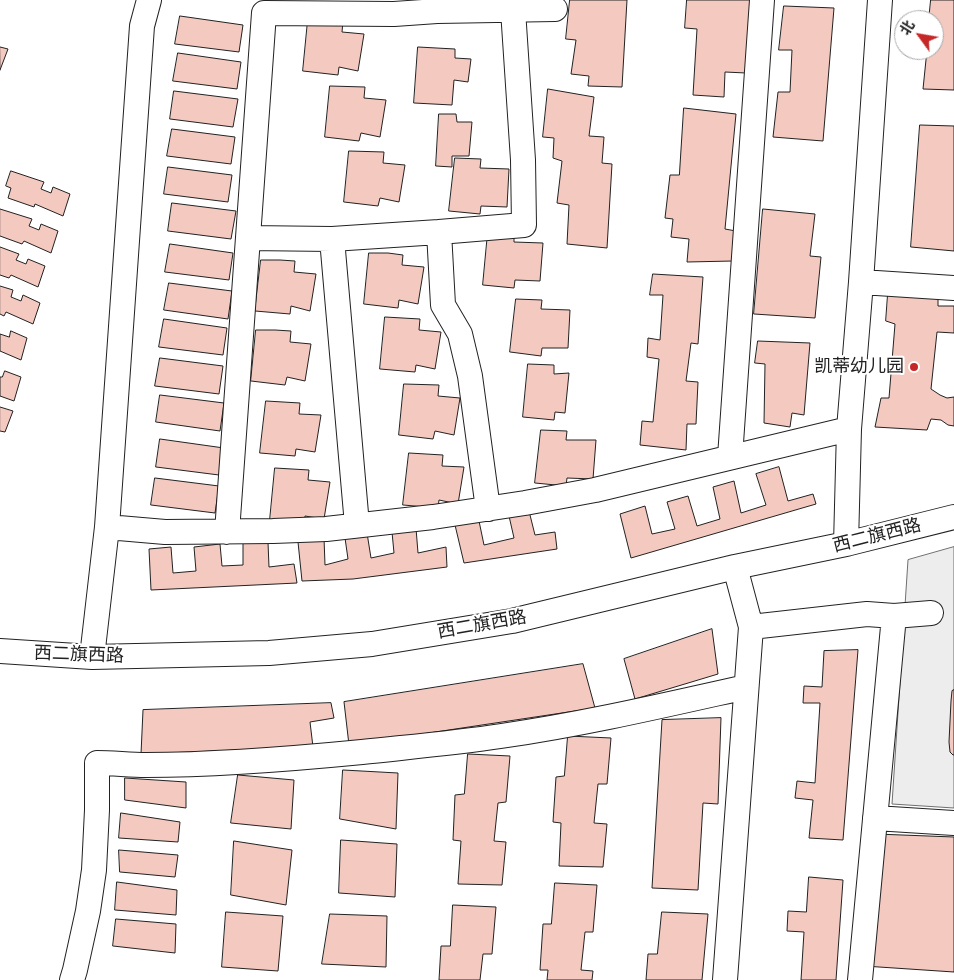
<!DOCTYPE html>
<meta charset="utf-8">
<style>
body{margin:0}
#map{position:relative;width:954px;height:980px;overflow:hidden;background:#fff;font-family:Arial,"Noto Sans SC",sans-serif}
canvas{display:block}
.north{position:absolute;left:894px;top:10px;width:50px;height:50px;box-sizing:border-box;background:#fff;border:1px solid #a7a7a7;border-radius:50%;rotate:302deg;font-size:14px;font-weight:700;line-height:20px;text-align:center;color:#222}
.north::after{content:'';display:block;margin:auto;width:18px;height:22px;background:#c62828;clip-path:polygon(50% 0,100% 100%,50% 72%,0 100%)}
</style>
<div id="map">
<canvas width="954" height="980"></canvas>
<div class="north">北</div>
</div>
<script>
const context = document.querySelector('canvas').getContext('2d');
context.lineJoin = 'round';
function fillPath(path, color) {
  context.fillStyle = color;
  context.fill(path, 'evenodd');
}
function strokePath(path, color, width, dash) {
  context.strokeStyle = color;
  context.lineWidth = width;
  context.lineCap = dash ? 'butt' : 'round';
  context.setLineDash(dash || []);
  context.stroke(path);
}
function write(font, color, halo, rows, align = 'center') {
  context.font = font + ' Arial,"Noto Sans SC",sans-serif';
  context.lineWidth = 4;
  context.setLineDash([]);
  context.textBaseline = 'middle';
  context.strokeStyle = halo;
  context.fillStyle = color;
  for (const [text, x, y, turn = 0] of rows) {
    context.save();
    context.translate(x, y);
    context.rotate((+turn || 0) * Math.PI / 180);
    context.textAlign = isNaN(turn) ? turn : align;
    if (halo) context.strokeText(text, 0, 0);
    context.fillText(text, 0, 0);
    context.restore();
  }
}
const parking = new Path2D(`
 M954,547V808L892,804L908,560Z`);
fillPath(parking, '#ededed');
strokePath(parking, '#6f6f6f', 1);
const building = new Path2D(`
 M570,0H627L622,87L588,86L589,76L571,74L576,40L566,39Z
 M687,0H752L746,73L725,72L724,97L693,95L697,29L685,28Z
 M931,0H954V90L923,89L927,50H934V20H929Z
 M784,6L834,8L823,141L773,137L778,92H790L792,50H779Z
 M180,16L243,25L239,52L175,44Z
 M308,20L343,21L342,32L364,34L358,71L339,67L338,75L303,71Z
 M0,47L8,49L0,70Z
 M418,47L455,49V58L471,59L468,82L454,80L452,105L414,103Z
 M178,53L241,62L237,89L173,81Z
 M330,86L365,87L364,98L386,100L380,137L361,133L359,141L325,137Z
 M548,89L594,97L589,136L604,137L602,163L612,164L607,248L567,244L569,205L557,203L562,161L553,158L554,138L543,137Z
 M174,91L238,99L233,127L170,119Z
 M684,108L736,114L725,229L736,231L733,261L687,262L689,239L671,237L673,219L665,218L670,175H679Z
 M439,114H456L457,122H472L469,156H452V167L436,166Z
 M920,125L954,126V251L911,247Z
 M172,129L235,137L231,164L167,156Z
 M349,151L384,152L383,163L405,165L399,202L380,198L378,206L344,202Z
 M455,158L481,159L480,168L509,169L507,207L481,206L480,214L449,211Z
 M168,167L232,175L228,202L164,194Z
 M11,171L44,182L41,189L51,193L53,187L70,194L63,216L35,204L34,207L8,198L11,188L6,186Z
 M172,203L236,211L231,239L168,231Z
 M0,209L32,219L29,226L39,230L41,224L58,231L51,253L24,241L22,244L0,236Z
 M763,209L815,214L810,256L821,257L815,318L754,314Z
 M488,232L514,233V242L543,243L540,281L515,280L514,288L483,285Z
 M170,244L233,253L229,280L165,272Z
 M0,247L19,254L16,260L26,264L28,259L45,266L38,287L11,275L9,278L0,275Z
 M369,253H388L403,255L402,265L424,267L418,304L399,300L398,308L364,304Z
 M261,260H280L295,261L294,272L316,274L310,311L291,306L290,314L255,311Z
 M653,274L703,277L698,344L691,343L686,381L698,382L696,424H687L686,450L640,445L642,421L653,422L659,359L647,357L648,338L660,340L663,295H650Z
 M169,283L232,291L228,319L164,310Z
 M0,286L13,290L11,297L21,301L23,295L40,303L33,324L6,312L4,316L0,314Z
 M888,294L938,298V306H954V333L937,332L931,389L940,395L947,398L954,397V426L948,425L941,420L931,419L927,430L875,427L881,398H889L895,324L886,321Z
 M516,299L542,300L541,309L570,310L568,348H542L541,356L510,352Z
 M385,317L420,319L419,330L441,332L435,369L416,365L415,372L380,369Z
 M164,319L227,328L223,355L159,347Z
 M256,330H275L291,331L290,342L311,344L305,381L287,377L285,385L251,381Z
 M11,331L27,338L21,360L0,351V334L9,337Z
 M758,341L810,343L804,415L792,413L790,427L764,423L765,364L755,363Z
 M160,358L223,366L219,394L155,386Z
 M528,364L554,365V374L569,373L565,413L555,412L554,420L523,417Z
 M5,371L21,377L14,401L0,396V377H2Z
 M404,384L439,385L438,396L460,398L454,435L435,431L433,439L399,435Z
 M160,395L224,403L220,431L156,422Z
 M266,401L300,403L299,414L321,415L315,452L296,449L295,456L260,453Z
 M0,407L13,411L5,432L0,431Z
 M541,430L567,431L566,440H596L593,479L567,478L566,486L535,483Z
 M160,439L224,448L219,475L156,467Z
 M409,453L443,455L442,466L464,467L458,504L439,500L438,508L403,505Z
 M779,467L788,501L813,494L816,504L631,558L620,514L645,506L652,534L675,529L667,502L688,496L697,526L720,519L713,487L734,481L741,513L766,505L756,474Z
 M275,468L309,470L308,480L330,482L324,519L305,516L304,523L270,520Z
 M155,478L219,486L215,513L151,505Z
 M529,511L535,535L555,532L557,549L464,563L455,525L479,521L484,545L514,538L509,516Z
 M416,528L418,553L446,547L447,567L353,579L302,581L298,542L324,538L325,565L348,559L345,538L367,533L371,558L394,553L392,532Z
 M268,542L269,567L294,564L297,583L151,590L149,549L171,547L173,573L196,571L194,547L220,544L222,566L243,565V543Z
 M712,629L718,674L635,699L624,659Z
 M858,650L843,840L809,838L813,800L795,798L797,781L815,783L820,703H803L804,686L822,687L824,651Z
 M583,664L595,708L349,745L344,702Z
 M954,690V755H953L950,752L949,742L951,701L952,691Z
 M331,703L334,718L310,722L313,747L141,754L143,710Z
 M721,718L718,804L703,803L698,890L652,888L662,720Z
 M568,736L611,738L607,784H598L594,823L607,824L603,867L559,866L561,823L553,822L556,777L564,776Z
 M468,754L510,756L506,802L498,803L494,841L506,842L502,885L458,884L461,841L453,840L455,795L464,794Z
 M343,770L398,773L396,829L340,819Z
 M238,775L294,780L291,829L231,823Z
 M125,778L186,782V808L125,800Z
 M121,813L180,822L178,842L119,838Z
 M876,834L954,837V972L864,966Z
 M341,840L397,844L395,897L339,893Z
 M234,841L292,850L286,905L231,895Z
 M119,850L178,855L175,877L120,872Z
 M809,877L843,880L836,980H801L804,932L787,931L788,911L806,912Z
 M117,882L177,890L176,915L115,910Z
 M555,883L597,885L593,932H585L581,970L593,971L592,980H547L548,970H540L543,924H551Z
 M453,905L496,907L492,954H483L480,980H439L441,946H450Z
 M226,912L283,916L278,971L222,967Z
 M662,912L708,914L702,980H646L648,954H657Z
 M330,914L387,916L386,967L322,964Z
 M116,919L176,924L175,953L113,946Z`);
fillPath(building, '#f3c9c0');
strokePath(building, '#222', 1);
const minor = new Path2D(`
 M248,238L332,239L439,232
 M332,239L357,525
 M861,282L954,288
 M730,457L762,0
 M488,509L470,376L460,334L443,305L439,232L524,225L523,160L513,10
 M107,527L165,532L273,531L326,529L433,517L525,503L595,490L849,429
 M227,532L264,13L394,14L437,11L555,9
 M846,544L849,429L861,282L880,0
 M751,627L867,614L894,616L931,613
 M0,651L92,657L269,653L372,644L512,621L735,567L846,544L954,517
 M92,657L107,527L142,26L149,0
 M875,818L954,823
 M72,980L75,970L88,911L94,870L97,810V763C113,763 130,765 146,765C218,765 290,759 362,752C408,747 455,743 501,736C584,724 665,705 746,687
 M725,980L751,627L735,567
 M860,980L894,616`);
strokePath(minor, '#222', 26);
strokePath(minor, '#fff', 24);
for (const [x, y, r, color] of [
 [914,367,5,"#c62828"]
]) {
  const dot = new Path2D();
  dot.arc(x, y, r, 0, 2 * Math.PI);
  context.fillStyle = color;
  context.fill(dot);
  strokePath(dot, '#fff', 2);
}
write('18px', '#222', '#fff', [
 ["凯蒂幼儿园",904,367]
], 'right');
write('18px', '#222', '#fff', [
 ["西二旗西路",877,536,-14],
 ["西二旗西路",482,625,-10],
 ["西二旗西路",79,655,2]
]);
</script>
